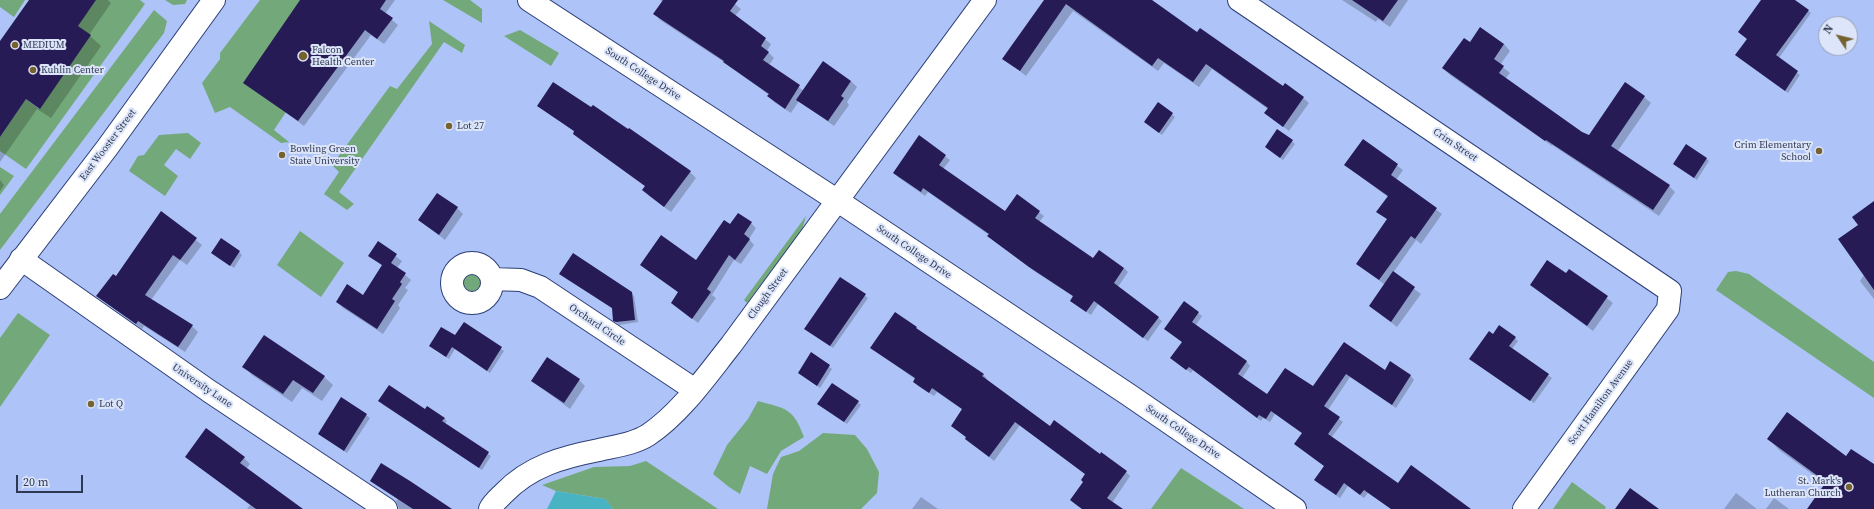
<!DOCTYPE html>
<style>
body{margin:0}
#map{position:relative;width:1874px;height:509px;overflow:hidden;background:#aec3f8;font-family:"Source Serif 4",serif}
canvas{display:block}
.north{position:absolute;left:1818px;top:16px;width:40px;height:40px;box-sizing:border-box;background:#dce5f9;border:1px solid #96a0b6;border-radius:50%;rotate:305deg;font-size:11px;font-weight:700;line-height:16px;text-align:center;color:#2e3852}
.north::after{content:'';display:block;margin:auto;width:14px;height:18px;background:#766231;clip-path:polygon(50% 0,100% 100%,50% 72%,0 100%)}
.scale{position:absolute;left:16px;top:475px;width:67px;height:18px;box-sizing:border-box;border:2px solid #2e3852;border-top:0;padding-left:5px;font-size:12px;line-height:14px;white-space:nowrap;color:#2e3852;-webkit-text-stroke:3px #dce5f9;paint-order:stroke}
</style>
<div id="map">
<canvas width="1874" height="509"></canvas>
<div class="north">N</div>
<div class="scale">20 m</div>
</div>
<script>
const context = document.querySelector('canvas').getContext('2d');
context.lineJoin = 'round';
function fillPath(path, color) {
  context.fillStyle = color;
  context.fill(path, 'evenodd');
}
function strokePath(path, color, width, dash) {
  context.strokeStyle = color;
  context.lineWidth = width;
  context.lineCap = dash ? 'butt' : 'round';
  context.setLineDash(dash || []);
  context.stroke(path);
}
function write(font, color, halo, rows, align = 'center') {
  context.font = font + ' "Source Serif 4",serif';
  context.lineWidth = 4;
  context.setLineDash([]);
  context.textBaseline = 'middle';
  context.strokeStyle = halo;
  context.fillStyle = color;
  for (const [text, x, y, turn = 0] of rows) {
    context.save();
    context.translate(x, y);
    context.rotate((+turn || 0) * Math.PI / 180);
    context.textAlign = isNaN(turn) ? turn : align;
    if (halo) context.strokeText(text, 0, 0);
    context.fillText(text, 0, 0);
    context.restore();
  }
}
fillPath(new Path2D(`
 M0,0H25L14,17L0,7Z
 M96,0H140L145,4L26,169L0,151V137L26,99L39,109L77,26Z
 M165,0H187L185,4L173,5Z
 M260,0H300L286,112L274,130L289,142L281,143L230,107L215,113L202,83L220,59V53Z
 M443,0H470L482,9V23Z
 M154,10L167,21L164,33L0,250V214Z
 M429,21L465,45L462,53L444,42L339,192L354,204L347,210L324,194L339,172L332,165L390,86L397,89L432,44Z
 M520,30L559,53L551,66L504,36Z
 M188,133L201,143L190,159L176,149L164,165L178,176L165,196L129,171L138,156L144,155L159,135Z
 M0,167L14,176L0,195Z
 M806,216L802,230L747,303L744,300Z
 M300,231L344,263L321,297L277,265Z
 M457 283a14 14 0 1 1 28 0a14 14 0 1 1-28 0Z
 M1736,271L1749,274L1874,362V398L1716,290L1728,272Z
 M18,313L50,335L0,407V338Z
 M758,401C787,409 793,408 804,437L781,451L767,474L750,466L740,494L729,487L713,474L727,445L748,419Z
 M823,433L855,435L867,449L879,472L877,493L861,509H767L773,474L781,457L799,451Z
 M646,461L718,509H613L605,499L556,491L542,485L594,467L630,466Z
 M1181,468L1244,509H1151Z
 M1572,482L1606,507L1605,509H1553Z`), '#73a97a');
fillPath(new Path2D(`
 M556,491L605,499L613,509H547Z`), '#48b3c2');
fillPath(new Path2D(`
 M31,0H108L111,3L89,35L101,46L51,118L37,109L0,162V44Z
 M302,0H395L385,14L398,25L384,44L371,35L304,126L245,82Z
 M660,0H730L741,9L735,16L771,44L767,51L774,58L769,65L804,91L851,81L857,87L847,102L849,105L834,126L799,101L791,113L774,102L768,96L769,95L724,62L660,20L655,14L663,2Z
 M1045,0H1150L1197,34L1303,98L1309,103L1289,131L1265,113L1268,109L1212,69L1199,87L1164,63L1158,71L1073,11L1026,76L1004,59Z
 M1342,0H1408L1390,27L1378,19L1376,22Z
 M1762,0H1793L1811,13L1779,58L1800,75L1788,93L1739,58Z
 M1470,43L1504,44L1510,51L1500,65L1510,73L1505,79L1582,132L1589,136L1644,97L1651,103L1617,152L1669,186L1675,192L1659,216L1552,145V146L1450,75L1443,68Z
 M1158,103L1175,117L1162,135L1148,124Z
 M538,106L690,172L696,178L671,212L649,196L644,190L646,187L580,139L575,132Z
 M919,137L950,160L943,169L1005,212L1017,196L1044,216L1039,222L1094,259L1124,268L1128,272L1118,287L1162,321L1148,341L1098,304L1091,315L1071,301L1074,297L1034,271L993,240L989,235L928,192L925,196L898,177L894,173Z
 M1292,141L1295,144L1283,160L1266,147Z
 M1363,141L1403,170L1396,180L1442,214L1421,244L1416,240L1393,273L1421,294L1397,327L1370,306L1385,285L1357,263L1388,220L1378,212L1388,197L1345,165Z
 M1707,159L1709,161L1697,180L1674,164Z
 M0,180L4,185L0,191Z
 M1874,202V299L1860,281L1864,275L1859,225Z
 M457,208L463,214L445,240L420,220Z
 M162,212L202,245L187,265L180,260L151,300L192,326L198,332L185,352L144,326L142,329L97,296L116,278Z
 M751,223L756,228L749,239L754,245L741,264L734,260L712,295L716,298L698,323L672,303L679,293L641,265L696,261L730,225Z
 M378,243L402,261L397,268L411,280L405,288L408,290L398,305L400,308L383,334L343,308L337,302L363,296L383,266L370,256Z
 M239,252L242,255L234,268L212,253Z
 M1570,270L1613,303L1593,331L1531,285L1566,275Z
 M563,276L631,293L634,296L638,322L619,325L614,320L613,309Z
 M840,278L868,298L833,348L808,331Z
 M1198,313L1202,316L1196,325L1247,362L1250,366L1242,378L1268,395L1313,388L1344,343L1385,371L1391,363L1411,376L1414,380L1396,408L1350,377L1328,410L1343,422L1331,438L1398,484L1467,509H1391L1368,493L1364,498L1348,486L1340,498L1319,484L1315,480L1325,466L1295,444L1303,434L1275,414L1270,422L1263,418L1261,421L1193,370L1191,373L1171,358L1183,343L1165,329Z
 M464,323L504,351L490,373L455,349L449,359L433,348L455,337Z
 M916,328L983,374L987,379L986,380L1050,427L1126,472L1130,476L1108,509H1082L1075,504L1071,500L1084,482L1086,475L1020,425L994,461L952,426L963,410L937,392L934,396L918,386L914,382L915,379L871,348Z
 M1493,335L1515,338L1518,341L1512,349L1552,378L1534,403L1474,362Z
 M812,354L832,369L820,388L802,375Z
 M244,366L324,377L333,385L322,401L302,388L292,402L252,375Z
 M579,380L585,386L570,409L532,381Z
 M342,398L370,418L347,453L322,436Z
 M858,402L861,405L847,424L821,406Z
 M382,404L426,411L444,418L447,421L445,424L491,456L482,470Z
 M206,430L244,458L250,464L246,469L301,509H247L250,505L186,457Z
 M1769,439L1846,457L1874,465V509H1808L1826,484L1779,450Z
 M1736,493L1757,509H1724Z
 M921,497L938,509H912Z
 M1774,498L1789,509H1766Z
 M398,499L450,509H399L396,501Z`), '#0003');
fillPath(new Path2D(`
 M29,0H96L78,26L91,35L40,109L26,99L0,137V41Z
 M300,0H386L380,9L393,18L377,39L365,30L298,121L243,83Z
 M663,0H738L730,11L766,38L761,46L769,52L763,60L800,85L785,109L767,96L769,94L723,62L724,61L653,14Z
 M1044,0H1152L1197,32L1200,28L1283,86L1285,83L1304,97L1283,127L1264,113L1268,108L1206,64L1193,82L1158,58L1152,66L1066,4L1020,71L1002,59Z
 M1352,0H1398L1383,21Z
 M1761,0H1795L1809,10L1776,55L1798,71L1785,91L1735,55L1747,39L1738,32Z
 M1480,27L1504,44L1494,59L1504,66L1499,73L1582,132L1589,135L1625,82L1645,96L1611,146L1670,185L1653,210L1546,140L1545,141L1442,68L1464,38L1470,42Z
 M823,61L851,81L841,96L844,98L828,121L796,100Z
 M553,82L591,107L593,105L628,129L629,128L691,171L664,207L642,190L645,186L573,134L574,131L537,106Z
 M1158,102L1173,113L1159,133L1144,122Z
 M1277,129L1293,140L1280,158L1265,147Z
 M919,135L946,155L939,165L1005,211L1017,194L1040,211L1035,218L1093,258L1099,250L1124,268L1114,283L1159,317L1143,338L1094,301L1086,312L1070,301L1073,296L1029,267L987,236L989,234L923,188L921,192L893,173Z
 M1363,139L1398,164L1391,175L1437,208L1415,239L1411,236L1379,280L1356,264L1387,219L1376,212L1388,196L1344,165Z
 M1686,144L1707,158L1694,178L1673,164Z
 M437,193L458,207L439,235L418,220Z
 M1874,201V290L1838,239L1858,225L1852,217Z
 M161,211L197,238L180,260L173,255L145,295L193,325L178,347L138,321L136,324L96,296L113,274L116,276Z
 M738,213L752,222L744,234L750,239L735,260L729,255L707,289L711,292L692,319L671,303L678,292L640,265L661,235L696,260L724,220L730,224Z
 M221,238L240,251L230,266L211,253Z
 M378,241L397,254L391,263L406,273L400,282L402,284L392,299L395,301L377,329L336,302L347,284L363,295L382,265L368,256Z
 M573,253L632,292L635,320L616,322L613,321L612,308L559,274Z
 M1547,260L1566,273L1569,269L1608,296L1587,326L1530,285Z
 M1393,271L1415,287L1391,322L1369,306Z
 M840,277L866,294L830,346L804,329Z
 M1184,301L1199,312L1192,322L1247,361L1238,374L1267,394L1285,368L1313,386L1344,342L1385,370L1390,361L1411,375L1392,405L1346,374L1324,406L1340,417L1328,434L1398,483L1411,465L1471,509H1391L1364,490L1360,495L1344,483L1336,495L1314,480L1324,466L1294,444L1302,433L1271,411L1266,419L1259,415L1257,418L1189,367L1186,370L1170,358L1182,342L1164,329Z
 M895,312L917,327L916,328L984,374L982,376L1050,426L1054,420L1100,454L1101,452L1127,471L1107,498L1123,509H1082L1070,500L1083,482L1081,480L1085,474L1015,422L989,457L965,439L966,437L951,426L962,409L932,388L929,393L913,382L915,378L870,348Z
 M464,322L502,347L487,371L452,347L446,357L429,346L441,327L455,335Z
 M1499,325L1516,337L1509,346L1549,374L1530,401L1469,359L1489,331L1493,334Z
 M264,335L325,376L313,393L293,380L283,394L242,367Z
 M811,352L830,365L817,386L798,373Z
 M547,357L580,379L564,403L531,381Z
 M832,383L859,401L844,422L817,404Z
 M389,385L425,409L427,406L445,418L442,421L489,452L479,468L378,401Z
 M341,397L367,414L344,451L318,434Z
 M1787,412L1846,456L1851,449L1874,464V509H1807L1826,482L1767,439Z
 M206,428L245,457L240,463L303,509H256L185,457Z
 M381,463L410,481L452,509H413L370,481Z
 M1630,488L1659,509H1615Z`), '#271b55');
const street = new Path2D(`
 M1239,0L1670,291L1668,309L1524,509
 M21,259L209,391L386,509
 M452 283a20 20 0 1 1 40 0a20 20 0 1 1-40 0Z
 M492,279L521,280L540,287L695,390`);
const secondary = new Path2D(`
 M529,0L838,201L1129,395L1295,509
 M0,288L107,148L214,0
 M490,509C493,503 499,498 504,493C530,466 563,457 599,450C616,446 634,444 648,435C681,413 707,375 731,345L985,0`);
strokePath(street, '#2c3e76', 24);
strokePath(secondary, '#2c3e76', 24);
strokePath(street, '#fff', 22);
strokePath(secondary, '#fff', 22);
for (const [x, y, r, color] of [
 [15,45,4,"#766231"],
 [303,56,5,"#766231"],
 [33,70,4,"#766231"],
 [449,126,4,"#766231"],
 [1819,151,4,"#766231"],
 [282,155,4,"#766231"],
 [91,404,4,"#766231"],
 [1849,487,4,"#766231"]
]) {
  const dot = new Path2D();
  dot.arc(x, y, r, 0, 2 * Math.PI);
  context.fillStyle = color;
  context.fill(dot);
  strokePath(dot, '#dce5f9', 1.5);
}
write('10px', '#2e3852', '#dce5f9', [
 ["MEDIUM",23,45],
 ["Falcon",312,50],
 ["Health Center",312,62],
 ["Kuhlin Center",41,70],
 ["Lot 27",457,126],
 ["Crim Elementary",1811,145,"right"],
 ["School",1811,157,"right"],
 ["Bowling Green",290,149],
 ["State University",290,161],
 ["Lot Q",99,404],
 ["St. Mark's",1841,481,"right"],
 ["Lutheran Church",1841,493,"right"]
], 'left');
write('10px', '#2e3852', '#dce5f9', [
 ["South College Drive",643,74,33],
 ["East Wooster Street",108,145,-53],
 ["Crim Street",1455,145,34],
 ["South College Drive",914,252,34],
 ["Clough Street",768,294,-54],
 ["Orchard Circle",597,325,34],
 ["University Lane",202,386,34],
 ["Scott Hamilton Avenue",1601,402,-54],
 ["South College Drive",1183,432,34]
]);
</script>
